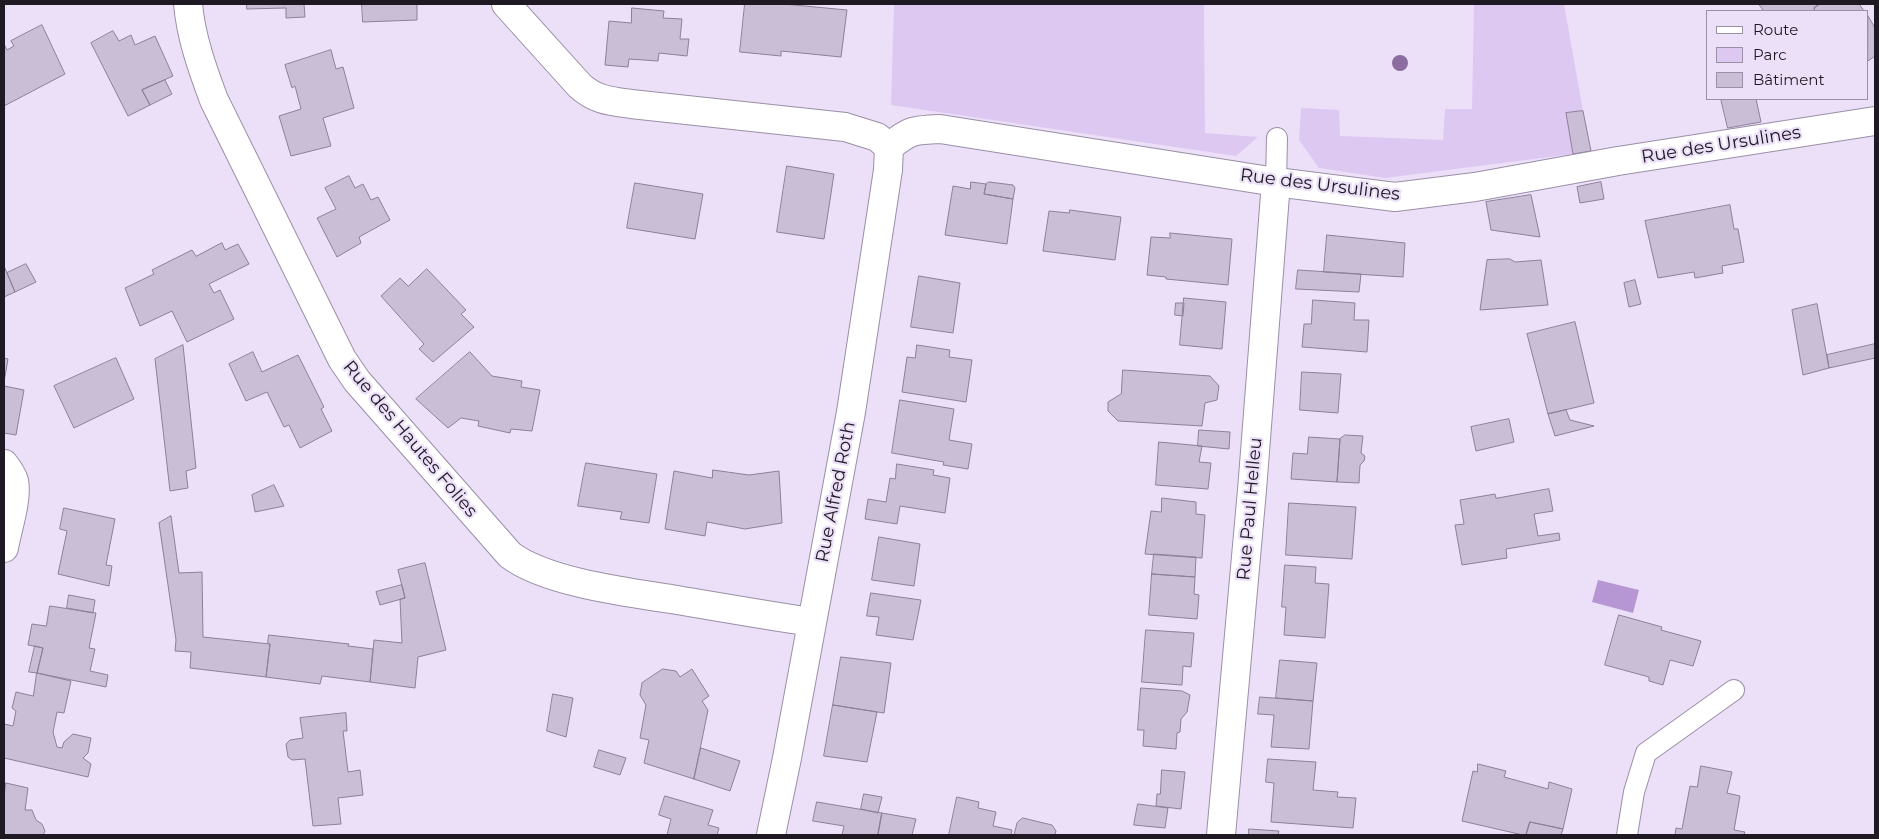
<!DOCTYPE html>
<meta charset="utf-8">
<style>
body{margin:0}
#map{position:relative;width:1879px;height:839px;overflow:hidden;background:#ece0f9;font-family:Montserrat,sans-serif}
canvas{display:block}
.frame{position:absolute;inset:0;border:5px solid #1e1922;pointer-events:none}
.legend{position:absolute;left:1706px;top:10px;width:162px;height:90px;box-sizing:border-box;background:#ece0f9;border:1px solid #9a90a3;margin:0;padding:6px 9px;list-style:none;font-size:15px;color:#1e1922}
.legend li{display:flex;align-items:center;gap:10px;height:25px}
.legend b{width:25px;border:1px solid #9a90a3}
</style>
<div id="map">
<canvas width="1879" height="839"></canvas>
<div class="frame"></div>
<ul class="legend">
<li><b style="height:6px;background:#fff"></b>Route</li>
<li><b style="height:14px;background:#ddc8f1"></b>Parc</li>
<li><b style="height:14px;background:#cabed6"></b>Bâtiment</li>
</ul>
</div>
<script>
const context = document.querySelector('canvas').getContext('2d');
context.lineJoin = 'round';
function fillPath(path, color) {
  context.fillStyle = color;
  context.fill(path, 'evenodd');
}
function strokePath(path, color, width, dash) {
  context.strokeStyle = color;
  context.lineWidth = width;
  context.lineCap = dash ? 'butt' : 'round';
  context.setLineDash(dash || []);
  context.stroke(path);
}
function write(font, color, halo, rows, align = 'center') {
  context.font = font + ' Montserrat,sans-serif';
  context.lineWidth = 4.5;
  context.setLineDash([]);
  context.textBaseline = 'middle';
  context.strokeStyle = halo;
  context.fillStyle = color;
  for (const [text, x, y, turn = 0] of rows) {
    context.save();
    context.translate(x, y);
    context.rotate((+turn || 0) * Math.PI / 180);
    context.textAlign = isNaN(turn) ? turn : align;
    if (halo) context.strokeText(text, 0, 0);
    context.fillText(text, 0, 0);
    context.restore();
  }
}
fillPath(new Path2D(`
 M894,4H1204L1205,133L1258,137L1236,156L891,105Z
 M1474,4H1564L1583,111L1566,113L1573,154L1385,178L1319,168L1299,140L1301,108L1339,110L1340,136L1443,140L1445,109H1472Z`), '#ddc8f1');
fillPath(new Path2D(`
 M1598,580L1639,590L1633,613L1592,602Z`), '#b797d3');
const building = new Path2D(`
 M247,4H304L305,17L286,18V8L247,9Z
 M362,4H417V20L363,22Z
 M745,4H784L847,10L841,57L781,51V56L740,52Z
 M1759,4H1820L1814,8L1815,11H1764Z
 M1820,4H1859L1864,11H1815L1814,8Z
 M632,8L664,11L663,18L682,19L680,39H689L687,56L659,53L658,61L629,59L628,67L605,65L609,21L631,23Z
 M1868,16L1875,28V56L1868,61Z
 M42,25L65,74L4,106V44L7,50L14,46L11,41Z
 M113,31L119,41L131,35L135,45L155,36L173,76L142,90L150,105L128,116L91,43Z
 M331,50L336,69L343,67L354,108L323,118L331,146L291,156L279,116L301,109L295,86L292,88L285,65Z
 M165,80L172,94L150,105L142,90Z
 M1721,99H1756L1761,122L1728,128Z
 M1583,111L1591,151L1573,154L1566,113Z
 M787,166L834,174L824,239L777,232Z
 M349,176L355,188L363,184L371,200L378,197L390,220L359,237L361,243L337,257L317,218L336,209L325,188Z
 M971,182L986,184L984,194L1013,199L1007,244L945,235L953,186L970,189Z
 M989,182L1013,185L1015,188L1013,199L984,194L986,184Z
 M1601,182L1604,199L1580,203L1577,187Z
 M635,183L703,194L695,239L627,228Z
 M1531,195L1540,237L1491,230L1486,202Z
 M1730,205L1734,229H1738L1744,262L1722,266L1723,273L1695,278L1694,272L1658,278L1645,221Z
 M1070,210L1121,217L1115,260L1043,251L1049,211L1069,213Z
 M1170,233L1232,239L1228,285L1166,279V277L1147,275L1151,237L1170,238Z
 M1327,235L1405,243L1403,277L1324,272Z
 M222,243L225,250L238,244L249,264L209,284L214,293L220,290L234,319L187,342L172,311L140,326L125,288L154,274L152,270L192,250L196,256Z
 M1510,259L1515,262L1541,260L1548,305L1480,310L1487,260Z
 M26,264L36,282L15,292L7,273Z
 M4,266L15,292L4,297Z
 M427,269L466,310L461,314L474,327L433,362L419,349L424,344L381,296L400,278L408,286Z
 M1298,270L1361,274L1359,292L1296,289Z
 M919,276L960,283L953,333L911,327Z
 M1635,280L1641,304L1629,307L1624,283Z
 M1184,298L1226,302L1222,349L1180,345Z
 M1313,300L1355,303L1354,320H1369L1367,352L1302,347L1304,324H1311Z
 M1176,303H1184L1183,316L1175,315Z
 M1817,304L1829,368L1803,375L1792,310Z
 M1575,322L1594,403L1548,414L1527,334Z
 M1875,344V358L1829,368L1827,355Z
 M183,345L196,468L186,471L188,488L170,491L155,359Z
 M917,345L950,350L949,357L972,360L966,402L902,392L907,357L915,358Z
 M253,352L262,372L298,355L324,407L321,409L332,431L300,448L289,425L284,427L267,392L246,401L229,364Z
 M470,352L492,376L522,381L521,387L540,390L532,431L511,429L510,433L478,426L479,421L461,418L448,428L416,399Z
 M4,358L8,359L4,382Z
 M116,358L134,399L74,428L54,386Z
 M1123,370L1210,376L1219,386L1217,400L1205,403L1202,426L1118,421L1108,411V402L1121,394Z
 M1302,372L1341,374L1338,413L1300,410Z
 M4,386L24,390L16,435L4,433Z
 M900,400L954,409L949,440L972,444L968,469L943,465L944,462L892,453Z
 M1566,410L1570,420L1594,426L1555,436L1548,414Z
 M1509,419L1514,442L1476,451L1471,427Z
 M1199,430L1230,432L1229,449L1198,446Z
 M1345,435L1363,436L1361,453L1365,456L1364,461L1360,465L1359,483L1337,482L1340,439Z
 M1309,437L1340,439L1337,482L1291,479L1293,453L1307,454Z
 M1159,442L1202,446L1199,462L1211,463L1208,489L1156,485Z
 M586,463L657,474L649,523L620,519L622,512L578,506Z
 M897,464L934,470L933,475L950,478L945,513L900,506L897,524L865,519L868,499L886,502L890,478L895,479Z
 M713,470L749,475L779,471L782,523L745,529L707,522L705,536L665,529L674,471L712,478Z
 M274,485L284,506L255,512L252,495Z
 M1549,489L1553,511L1534,514L1538,536L1559,533L1560,540L1506,549L1507,558L1462,565L1455,525L1464,524L1460,500L1495,494L1496,498Z
 M1162,498L1196,502V514L1205,515L1202,558L1145,554L1151,511L1161,512Z
 M1289,503L1356,507L1352,559L1286,555Z
 M64,508L115,519L106,565L112,566L109,586L58,574L67,531L60,529Z
 M171,516L179,573L202,572L203,637L270,644L266,677L190,668L191,652L175,651L176,640L159,523Z
 M879,537L920,544L914,586L872,580Z
 M1154,554L1196,557L1195,577L1152,574Z
 M425,563L446,650L418,657L415,688L370,682L374,640L402,643L400,599L405,598L398,570Z
 M1285,565L1316,567L1315,583L1329,584L1325,638L1284,635L1286,607H1282Z
 M1152,574L1195,577L1194,594L1199,595L1197,619L1149,615Z
 M402,585L405,598L380,605L376,592Z
 M871,593L921,600L913,640L876,635L879,617L867,616Z
 M69,595L95,600L93,613L67,608Z
 M50,606L96,613L89,648L95,649L90,671L108,675L106,687L37,673L43,648L28,645L32,624L46,626Z
 M1619,615L1662,627L1661,630L1701,641L1693,666L1670,660L1663,685L1649,681V677L1605,665Z
 M1146,630L1194,633L1191,667L1183,666L1182,685L1142,682Z
 M269,635L349,644L348,646L373,649L370,682L322,676L320,684L266,677L270,644L268,643Z
 M35,646L43,648L37,673L29,672Z
 M841,657L891,663L884,713L833,705Z
 M1280,660L1317,663L1313,701L1276,698Z
 M663,669L676,671L680,677L692,669L709,696L702,701L708,710L694,779L644,763L649,740L640,738L646,705L640,695L642,683Z
 M37,673L71,681L64,713L57,712L53,732L57,747L62,748L64,742L73,734L91,738L88,753L83,758L91,764L88,777L4,758V724L13,726L16,711L12,708L16,692L33,696Z
 M1141,688L1182,691L1190,695L1187,712L1181,719L1180,732L1177,733L1176,749L1143,746L1144,730H1138Z
 M553,694L573,698L566,737L547,731Z
 M1260,697L1313,701L1309,749L1271,747L1274,715L1258,714Z
 M833,705L877,712L867,762L824,756Z
 M346,713L347,731H343L348,772L360,770L363,795L338,798L341,824L313,826L305,759L292,760L288,757L286,744L290,740L303,738L300,718Z
 M701,748L740,761L730,791L694,779Z
 M599,750L626,758L620,775L594,767Z
 M1268,759L1316,762L1313,790L1338,792L1337,797L1356,798L1353,828L1271,822L1274,783L1266,782Z
 M1478,764L1506,771L1504,777L1548,789L1549,782L1572,789L1563,829L1530,822L1526,835H1523L1462,821L1473,771L1477,772Z
 M1701,766L1732,772L1727,793L1740,796L1734,830L1745,832L1744,835H1675L1676,828L1682,829L1690,786L1697,787Z
 M1162,770L1185,772L1181,809L1156,806L1157,794H1160Z
 M6,783L28,788L25,810H32L36,820L42,824L45,831L43,835H4V798Z
 M864,794L882,797L878,813L861,809Z
 M665,796L713,810L708,825L719,828L717,835H667L671,819L659,815Z
 M957,797L979,802L978,808L996,812L993,826L1012,830L1011,835H949Z
 M817,802L882,813L878,835H842L844,826L813,821Z
 M1138,804L1168,808L1165,828L1134,825Z
 M882,813L916,819L912,835H878Z
 M1023,818L1052,825L1056,831L1055,835H1014L1017,823Z
 M1530,822L1563,829L1561,835H1526Z
 M1249,829L1279,831L1278,835H1249Z`);
fillPath(building, '#cabed6');
strokePath(building, '#8c8097', 1);
const service = new Path2D(`
 M1276,182L1277,138
 M1627,835L1634,792L1646,753L1734,690`);
const minor = new Path2D(`
 M188,4C191,37 202,68 214,100L342,359L357,381L510,555C546,582 625,592 671,599C718,607 764,615 811,622
 M506,4L580,86C596,100 609,101 631,104L845,127L877,137L889,147
 M889,147C910,130 913,130 940,129L1276,182L1395,197L1475,187L1618,161L1875,121
 M4,464C8,469 12,474 14,481C18,498 7,530 4,548
 M771,835L787,758L851,412L888,170L889,147
 M1221,835L1252,490L1276,182`);
strokePath(service, '#9a8fa6', 22);
strokePath(minor, '#9a8fa6', 30);
strokePath(service, '#fff', 20);
strokePath(minor, '#fff', 28);
context.fillStyle = '#8b6d9f';
for (const [x, y] of [
 [1400,63]
]) {
  context.beginPath();
  context.arc(x, y, 8, 0, 2 * Math.PI);
  context.fill();
}
write('18px', '#1e1922', '#ece0f9', [
 ["Rue des Ursulines",1721,145,-9],
 ["Rue des Ursulines",1320,185,7],
 ["Rue des Hautes Folies",410,439,50],
 ["Rue Alfred Roth",836,492,-79],
 ["Rue Paul Helleu",1250,509,-85]
]);
</script>
